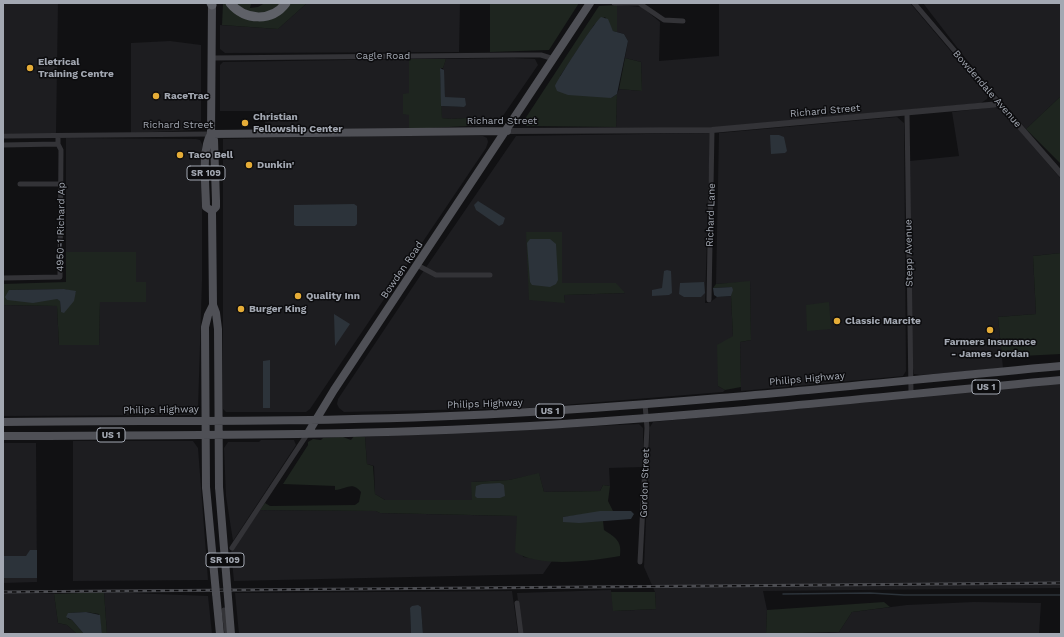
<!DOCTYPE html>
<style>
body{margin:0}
#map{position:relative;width:1064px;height:637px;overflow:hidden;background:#111113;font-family:"Work Sans",sans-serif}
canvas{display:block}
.frame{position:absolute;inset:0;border:4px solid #a3a8b2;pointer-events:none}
</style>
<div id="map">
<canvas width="1064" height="637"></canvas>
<div class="frame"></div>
</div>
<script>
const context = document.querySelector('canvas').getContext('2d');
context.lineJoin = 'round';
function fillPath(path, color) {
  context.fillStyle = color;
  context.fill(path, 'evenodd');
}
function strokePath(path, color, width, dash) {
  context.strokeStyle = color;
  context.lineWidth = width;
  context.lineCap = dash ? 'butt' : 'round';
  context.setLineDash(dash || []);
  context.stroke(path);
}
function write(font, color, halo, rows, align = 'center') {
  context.font = font + ' "Work Sans",sans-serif';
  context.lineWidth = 3;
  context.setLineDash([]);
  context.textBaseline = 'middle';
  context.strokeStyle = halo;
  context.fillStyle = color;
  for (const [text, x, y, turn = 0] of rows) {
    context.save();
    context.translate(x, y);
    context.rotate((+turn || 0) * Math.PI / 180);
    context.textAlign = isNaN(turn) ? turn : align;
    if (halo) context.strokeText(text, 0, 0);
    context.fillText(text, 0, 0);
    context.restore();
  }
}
fillPath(new Path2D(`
 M3,3H58L56,133H3Z
 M307,3H460L459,52L225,53L220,49V25L278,29Z
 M719,3H910L988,95L987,99L981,103L720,127H616L617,94L619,89L642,91L641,62L625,58L628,41L624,34L617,32V5L642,7L660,22L659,61L719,56Z
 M923,3H1061V96L1026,129L966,59Z
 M170,41L201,45V125L195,130L131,133V43Z
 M513,58L535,59L538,65L496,126H469L467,118L451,119L442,118L441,106L463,107L445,97L443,68L446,59Z
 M409,59V94H403V114H409V129L265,131V111H220V65L223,62Z
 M994,107L1003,111L1061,179V253L1033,256L1036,314L998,317L1003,368L920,375L914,374L913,368L911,327L910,161L959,156L952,112Z
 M897,117L904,123L906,371L903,376L741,391L740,342L751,340L750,282L716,284L719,133Z
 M710,133L705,303H709L717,297L731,296L733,336L718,386L725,390L723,392L526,408L344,412L339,408L337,404L338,399L418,279L516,136ZM526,232H562V283L625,293L564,295L565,303Z
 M364,136H483L487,138L488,142L486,148L310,409L306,412H226L223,409V139Z
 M66,138L196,139L200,140L202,144V281L198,409L191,415L3,416V305L57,306L59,345H99L100,302H146L136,282L76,253L66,252Z
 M1061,383V588L763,591L767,610L766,634H522L517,593L611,590L614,611L656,609L655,592L644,567L650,427L653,422Z
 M639,424L643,428V467L609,468L610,486L603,485L600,491L544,492L539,474L509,480L472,482V500H385L375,494L374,466L367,464L365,437Z
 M261,440H294L296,445L233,541L226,496L224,448L228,442H259Z
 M73,441H193L198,448L208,580L73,581Z
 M3,443H36L37,582L3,583Z
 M260,510L376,511L380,513L517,516L523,557L552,561L543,574L234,581L231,552Z
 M512,591L518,634H423L421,608H410L411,634H239L235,593Z
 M104,592L208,596L212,634H107Z
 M3,593L54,594L58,623L67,625L77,634H3Z
 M974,602L1041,603L1039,634H817L839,632L852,612L907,605Z`), '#1d1d20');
fillPath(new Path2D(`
 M223,3H227L239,15L282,12L291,3H307L278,29L222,25Z
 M234,3H249L251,4L250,8L258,7L265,3H283C263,17 254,16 234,3Z
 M490,3H579L549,50L490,52Z
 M617,5V32L613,31L605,17L594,25L560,76L611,98L617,94L616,127L527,126L523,122L599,6Z
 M625,58L641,62L642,91L619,89Z
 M409,59H446L443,68H440L442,118L451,119L467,118L469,126L409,129V115L403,114V94L409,93Z
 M1061,96V164L1026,129Z
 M526,232H562V283H616L625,293L564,295L565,303L529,300Z
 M66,252H136V282H146V302H100L99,345H59L57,306L3,305V284L66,282ZM64,289L76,292L61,312L60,300L57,299L9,290Z
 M1061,253V354L1002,357L998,317L1036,314L1033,256Z
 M750,281L751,340L740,342L741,387L725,390L718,386L717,345L733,336L731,296L732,287L713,288L716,284Z
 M829,302L831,329L807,331L806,305Z
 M354,436L365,437L367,464L373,466L375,494L385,500H472L471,482L509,480L539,473L544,492L600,491L603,485L610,486L608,501L613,511L563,517V522L603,521L604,530C616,538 622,541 620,556C592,561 540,568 515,552L517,516L380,513L376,511L260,510L265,503L270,506L355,505L359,502L361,492C352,481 347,489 335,490V486L283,484L308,445V442L313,439L321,440L323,438L343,437L351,440ZM482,484H491L500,498H477Z
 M104,592L107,634H102L99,614L86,612L68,613V619L72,620L84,634H77L67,625L58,623L54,594Z
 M611,592H655L656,609L613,611Z
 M884,602L890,607L852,612L839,632L766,634L767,610Z`), '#1e251f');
fillPath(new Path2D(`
 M601,17L608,19L613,31L624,34L628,41L617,94L611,98L568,95L557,91L555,86C559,77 596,20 601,17Z
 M440,68L444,70L445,97L465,98L466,105L464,107L441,106Z
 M770,135H779L784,137L787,151L785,153L771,154Z
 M478,201L505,218L503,224L499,226L476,210L474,205Z
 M354,204L357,206V224L355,226H296L294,225V205Z
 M530,239H550L556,244L558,280L556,284L550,287L532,285L530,282L527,243Z
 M667,270L671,271L672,293L669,295L652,296V290L662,288L664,271Z
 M704,282L705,293L701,297H684L679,294L680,283Z
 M732,287L733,290L731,296L717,297L714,295L713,288Z
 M64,289L76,291L74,301L64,313L61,312L60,301L57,299L33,303L7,300L5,297L9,290Z
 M334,314L350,324L335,346Z
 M270,360V408H263V361Z
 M500,483L504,485L505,496L500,498H477L475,496L476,486L482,484Z
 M600,511H631L634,514L631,519L579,523L563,522V517Z
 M30,550H37V578H3V556H26Z
 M418,605L421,607L423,634H411L410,608L412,606Z
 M86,612L100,615L102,634H84L72,620L66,617L68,613Z`), '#2c333a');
strokePath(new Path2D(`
 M783,594L870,593L904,595H1061`), '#2c333a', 1.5);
strokePath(new Path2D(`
 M614,3H639L664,20L683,21
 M914,3L1000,104
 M212,58L516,55H541L554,59
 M907,113L911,393
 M3,136L211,134
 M3,145L58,144
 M20,184H61
 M417,265L436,275H490
 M3,278L60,277L61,150L58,144V136
 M709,300L712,130
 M232,548L308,433
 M640,562L647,428L645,404
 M517,603L521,634
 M224,610L227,634`), '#333337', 5);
strokePath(new Path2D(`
 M507,131L712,130L1000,104L1061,174`), '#333337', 6);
strokePath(new Path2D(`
 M212,3L211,134L214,140L216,201V207L212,211L213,305L216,313L218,329L219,487
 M211,134L507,131
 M211,134C201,149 206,189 206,207L212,211
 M3,422C179,420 355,423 530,412C707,402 884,382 1061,366
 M308,433L334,390L590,3
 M3,436C179,435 355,436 530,426C707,416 884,396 1061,380
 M206,487L205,327L208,315L213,305
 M216,593L220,634`), '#4f5056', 8);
strokePath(new Path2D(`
 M211,3L212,5
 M230,3C245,21 272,22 286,3`), '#5f6168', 9);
const rail = new Path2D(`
 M3,592L1061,583`);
strokePath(rail, '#4c4d52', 3);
strokePath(rail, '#0c0c0e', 1.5, [4.5]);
strokePath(new Path2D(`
 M206,487L216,593
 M219,487L231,634`), '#4f5056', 8);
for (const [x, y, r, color] of [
 [30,68,4,"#e5ac37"],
 [156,96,4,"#e5ac37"],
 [245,123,4,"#e5ac37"],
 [180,155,4,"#e5ac37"],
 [249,165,4,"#e5ac37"],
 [298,296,4,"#e5ac37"],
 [241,309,4,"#e5ac37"],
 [837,321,4,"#e5ac37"],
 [990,330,4,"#e5ac37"]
]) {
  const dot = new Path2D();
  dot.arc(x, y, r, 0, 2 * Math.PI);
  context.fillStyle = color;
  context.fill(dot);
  strokePath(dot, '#0c0c0e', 1.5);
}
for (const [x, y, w] of [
 [206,173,38],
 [986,387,28],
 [550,411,28],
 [111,435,28],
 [225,560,38]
]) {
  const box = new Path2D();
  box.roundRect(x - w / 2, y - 7, w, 14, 3);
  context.fillStyle = '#0c0c0e';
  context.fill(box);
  strokePath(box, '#a3a8b2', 1);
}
write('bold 9px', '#a3a8b2', null, [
 ["SR 109",206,173],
 ["US 1",986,387],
 ["US 1",550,411],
 ["US 1",111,435],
 ["SR 109",225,560]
]);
write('10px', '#a3a8b2', '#0c0c0e', [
 ["Cagle Road",383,56],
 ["Bowdendale Avenue",987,89,49],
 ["Richard Street",825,111,-5],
 ["Richard Street",502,121],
 ["Richard Street",178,125],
 ["Richard Lane",711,215,-88],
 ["4950-1 Richard Ap",61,227,-89],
 ["Stepp Avenue",909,253,-91],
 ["Bowden Road",402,270,-56],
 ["Philips Highway",807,379,-5],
 ["Philips Highway",485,404,-2],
 ["Philips Highway",161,410,-1],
 ["Gordon Street",645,483,-88]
]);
write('bold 10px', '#a3a8b2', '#0c0c0e', [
 ["Eletrical",38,62],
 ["Training Centre",38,74],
 ["RaceTrac",164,96],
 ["Christian",253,117],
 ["Fellowship Center",253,129],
 ["Taco Bell",188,155],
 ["Dunkin'",257,165],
 ["Quality Inn",306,296],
 ["Burger King",249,309],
 ["Classic Marcite",845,321],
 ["Farmers Insurance",990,342,"center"],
 ["- James Jordan",990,354,"center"]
], 'left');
</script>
